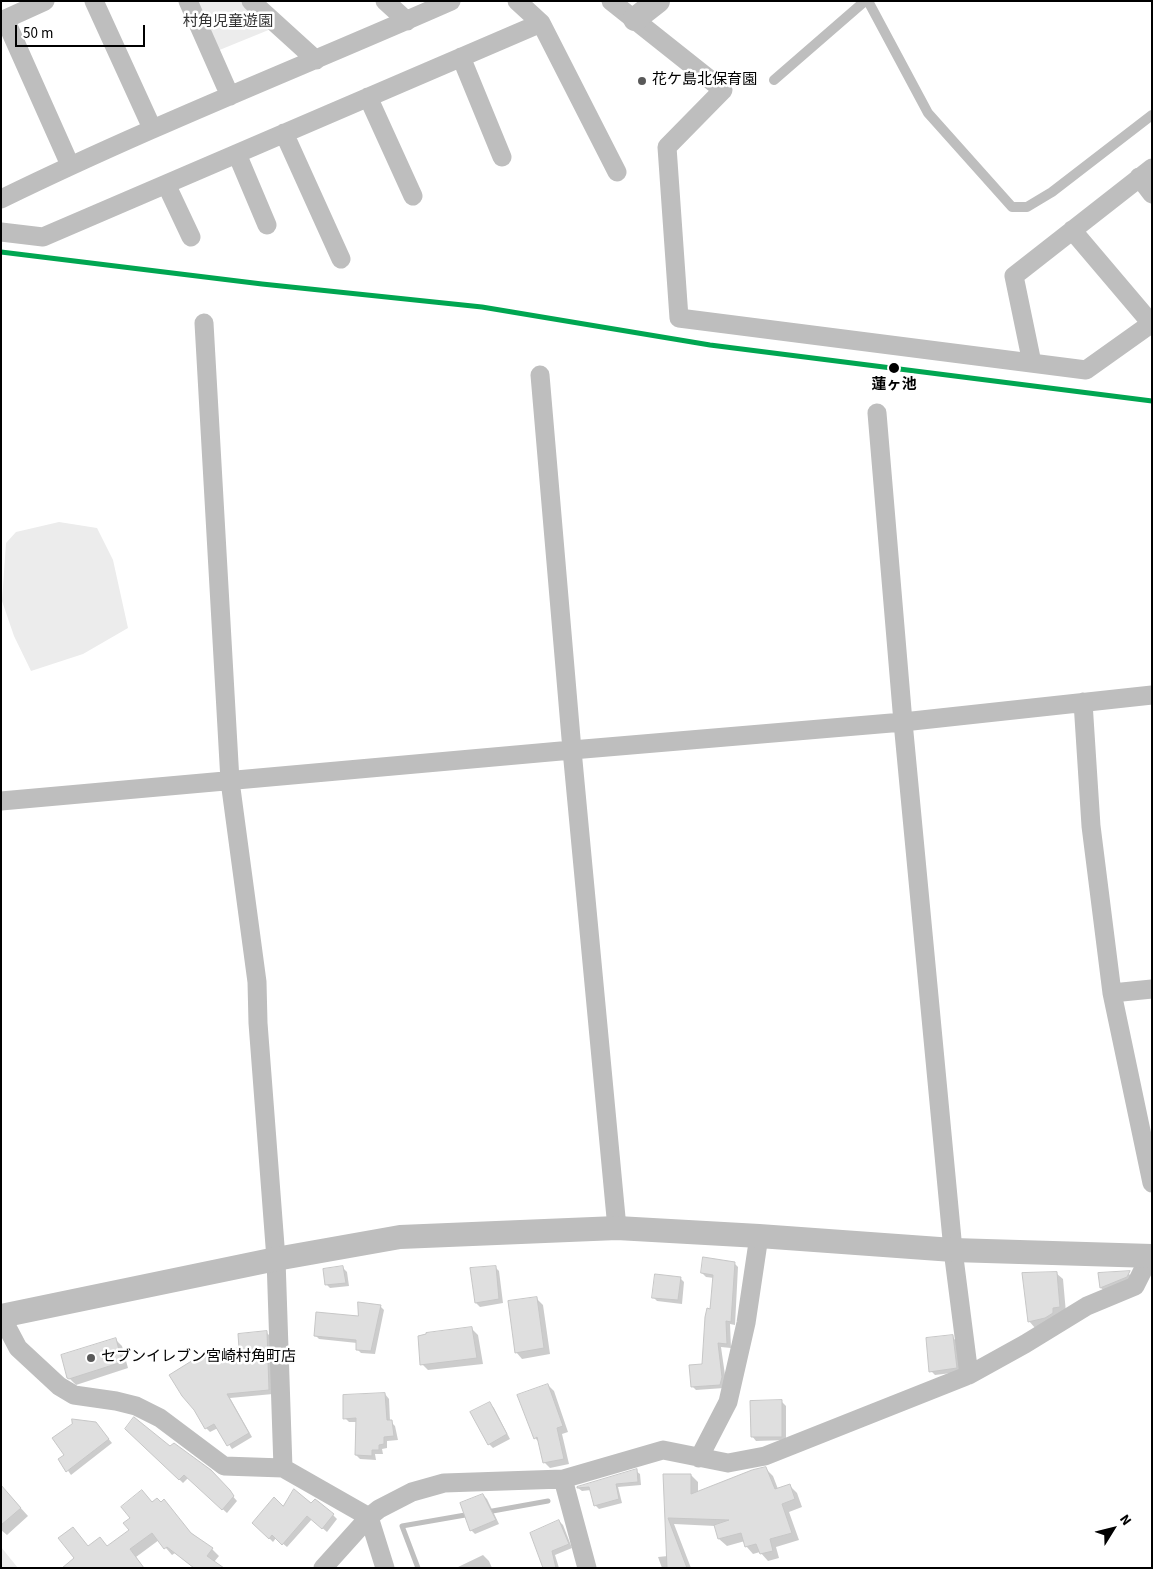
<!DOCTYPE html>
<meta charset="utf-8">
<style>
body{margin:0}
#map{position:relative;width:1153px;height:1569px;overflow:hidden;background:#fff;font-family:"Source Sans 3",sans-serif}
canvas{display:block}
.frame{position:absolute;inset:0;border:2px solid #000;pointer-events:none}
.north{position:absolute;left:1088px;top:1504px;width:50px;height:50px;-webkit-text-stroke:4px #fff;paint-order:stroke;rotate:54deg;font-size:14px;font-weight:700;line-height:20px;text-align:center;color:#000}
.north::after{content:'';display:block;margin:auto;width:18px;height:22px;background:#000;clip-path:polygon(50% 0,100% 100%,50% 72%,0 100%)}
.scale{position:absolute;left:15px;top:25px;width:130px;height:22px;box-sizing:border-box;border:2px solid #000;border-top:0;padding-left:6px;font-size:15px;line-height:18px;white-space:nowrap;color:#000;-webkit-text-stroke:4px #fff;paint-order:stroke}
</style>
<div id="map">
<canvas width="1153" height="1569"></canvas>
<div class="frame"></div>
<div class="north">N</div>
<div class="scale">50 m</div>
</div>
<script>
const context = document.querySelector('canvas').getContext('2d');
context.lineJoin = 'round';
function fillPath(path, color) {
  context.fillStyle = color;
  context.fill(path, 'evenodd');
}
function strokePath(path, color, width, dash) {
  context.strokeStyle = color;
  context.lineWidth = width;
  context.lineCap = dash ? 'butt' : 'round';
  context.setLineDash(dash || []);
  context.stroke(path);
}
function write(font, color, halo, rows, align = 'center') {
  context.font = font + ' "Source Sans 3","Noto Sans JP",sans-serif';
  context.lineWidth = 5;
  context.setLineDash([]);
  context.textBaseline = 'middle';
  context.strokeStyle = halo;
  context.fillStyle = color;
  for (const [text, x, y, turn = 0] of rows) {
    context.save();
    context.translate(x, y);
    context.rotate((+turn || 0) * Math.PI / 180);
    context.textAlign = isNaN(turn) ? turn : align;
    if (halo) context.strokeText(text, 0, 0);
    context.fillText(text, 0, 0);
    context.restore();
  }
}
fillPath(new Path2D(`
 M193,1H242L271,29L217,51Z
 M59,522L97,528L113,560L128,628L83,654L31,671L14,636L2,601L6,543L16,532Z
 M1,1547L18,1568H1Z`), '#ececec');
fillPath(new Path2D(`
 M734,1263L738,1267L735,1325L730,1324L731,1348L721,1347L726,1382L724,1388L696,1390L692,1386L703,1365L714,1278L706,1277L702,1273Z
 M495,1267L499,1271L503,1303L480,1307L476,1303Z
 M343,1268L347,1272L349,1286L330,1288L326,1284Z
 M1127,1272L1131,1276V1281L1105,1292L1101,1288L1099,1274Z
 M1056,1273L1063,1279L1066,1313L1035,1328L1029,1321Z
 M680,1278L684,1282L682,1304L657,1301L653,1297Z
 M536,1298L543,1305L550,1354L522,1359L516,1352Z
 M380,1306L384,1310L375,1354L361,1353L357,1349V1343L319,1339L315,1335L359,1317Z
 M472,1329L478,1335L483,1364L428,1370L422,1364Z
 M267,1333L271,1337L273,1394L230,1398L252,1437L232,1449L218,1428L210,1432L206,1428L241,1349Z
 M952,1336L956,1341L960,1372L935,1375L931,1371Z
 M115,1339L122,1346L128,1368L76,1385L68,1377Z
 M548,1385L554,1391L568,1432L562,1434L569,1464L550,1468L544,1462L540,1443L535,1438Z
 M385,1394L389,1399L390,1421L395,1426L398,1440L387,1441V1448L382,1449L383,1454H375L376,1460L360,1459L356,1455L357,1422H349L345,1418Z
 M782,1402L786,1406V1440L756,1441L752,1436Z
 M490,1404L494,1408L510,1439L493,1448L489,1444Z
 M99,1427L112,1443L71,1475L60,1459Z
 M126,1429L170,1448L215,1476L237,1501L227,1513L188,1478L183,1483Z
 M766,1469L773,1476L778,1489L789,1485L797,1493L802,1507L789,1512L799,1540L776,1547L779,1558L768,1561L760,1552L753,1554L746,1546L745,1541L727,1546L719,1539L715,1526L674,1524L691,1568H662L658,1557L668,1556L664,1475H691L698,1482V1493Z
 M636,1471L640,1474L641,1485L618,1487L622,1503L599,1509L595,1505L591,1490L582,1491L578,1488Z
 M1,1486L28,1516L7,1535L1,1530Z
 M142,1492L153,1503L212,1549L219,1556L214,1562L194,1568L175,1553L172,1555L159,1540L136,1557L144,1568H64L100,1539L108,1547L131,1530L132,1518Z
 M483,1495L487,1499L499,1524L475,1534L471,1530Z
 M311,1505L333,1515L337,1519L327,1532L312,1519L287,1547L276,1538L273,1542L254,1523L283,1508Z
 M559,1521L563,1525L572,1548L555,1555L559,1568H544Z
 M483,1555L489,1561L492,1568H456Z`), '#0003');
strokePath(new Path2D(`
 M487,1512L548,1501
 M418,1568L402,1526L471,1514`), '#bfbfbf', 5);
const building = new Path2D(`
 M703,1257L735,1262L731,1322L726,1321L727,1344L718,1343L722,1377L720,1385L691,1387L689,1365L702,1364L705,1317L707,1308L710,1309L713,1275L701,1273Z
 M343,1266L346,1283L325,1285L323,1269Z
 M496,1266L499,1299L475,1303L470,1268Z
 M1130,1271L1127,1277L1100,1288L1098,1273Z
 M1057,1272L1060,1307L1053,1308V1313L1045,1318L1028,1322L1022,1273Z
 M655,1274L681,1277L678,1300L652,1298Z
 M537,1297L544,1348L515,1353L508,1301Z
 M358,1302L381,1305L371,1351L356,1350V1340L314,1336L316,1312L358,1316Z
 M472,1327L477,1358L420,1365L418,1336L426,1334V1333Z
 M267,1331L269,1390L227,1394L249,1433L227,1446L214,1424L205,1429L194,1410L182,1396L169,1375L206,1352L239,1348L238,1334Z
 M953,1335L957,1368L929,1372L926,1338Z
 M116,1338L122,1362L69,1379L67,1378L61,1355Z
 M548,1384L563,1426L557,1428L564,1459L543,1463L537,1437L534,1439L517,1395Z
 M385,1393L387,1420H392L394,1436L384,1437V1444L379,1445V1450H372V1456L355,1455L356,1418L343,1419V1395Z
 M782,1400V1437H751L750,1401Z
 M490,1402L507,1434L488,1445L470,1412Z
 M134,1417L170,1446L174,1443L211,1470L230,1490L234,1496L222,1510L184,1475L179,1480L125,1429Z
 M72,1419L96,1422L109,1439L66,1472L58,1459L64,1455L52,1438L72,1424Z
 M766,1467L775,1489L790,1484L795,1499L782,1504L792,1533L770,1539L773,1551L760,1554L756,1544L745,1547L741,1533L718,1539L714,1525L729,1520L668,1518L687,1568H667L663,1474H691V1494L752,1470Z
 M637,1469L638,1482L616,1484L619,1499L594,1506L589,1487L577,1488V1487Z
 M1,1485L21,1508L1,1525Z
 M294,1489L311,1503L315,1499L319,1502L334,1514L322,1529L307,1516L282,1545L272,1535L269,1539L252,1523L274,1497L283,1506Z
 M142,1490L152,1502L157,1498L161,1502L164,1499L191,1533L213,1548L207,1556L224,1568H194L167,1547L164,1549L152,1533L130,1549L144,1568H62L74,1558L58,1538L73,1527L88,1546L100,1537L107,1546L129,1530L123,1523L130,1518L121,1507Z
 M483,1494L496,1520L470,1531L460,1503Z
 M559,1520L569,1544L552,1551L556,1568H543L530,1533Z`);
fillPath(building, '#dfdfdf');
strokePath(building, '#c7c7c7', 1);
strokePath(new Path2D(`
 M868,1L928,113L1012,207H1027L1052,192L1152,115
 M774,80L865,1`), '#bebebe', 10);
strokePath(new Path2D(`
 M94,1L152,128
 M188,1L230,96
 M251,1L316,60
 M385,1L407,21
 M517,1L541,23L617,172
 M611,1L723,90L667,147L679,318L1086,370L1152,323
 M5,19L70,165
 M1,21L45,1
 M461,57L502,157
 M368,97L413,196
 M284,133L341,259
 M237,154L267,225
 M1139,177L1152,194
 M166,184L191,237
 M1,199C148,127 301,67 451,1
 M1072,230L1151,323
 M1,232L43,237L541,23
 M204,323L230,781L257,982L258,1023L276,1259L283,1468
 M1032,363L1014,276L1152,168
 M540,375L572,750L617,1228
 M1083,702L1091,826L1112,993L1152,1183
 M1,801L572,750L903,722L1152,695
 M1112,993L1152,989
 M1,1316L18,1348L59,1386L74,1395L116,1401L136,1406L160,1418L224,1466L283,1468L369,1517L385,1568
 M969,1375L1025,1344L1087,1306L1135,1286L1150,1256
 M699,1458L728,1402L746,1323L759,1236
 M563,1479L587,1568
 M323,1568L369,1517L379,1509L412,1492L444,1483L563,1479L663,1450L728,1463L765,1456L969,1375L953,1250L903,722L877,413`), '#bebebe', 19);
strokePath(new Path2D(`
 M635,19L658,1
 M1,1316L276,1259L400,1237L617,1228L759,1236L953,1250L1152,1256`), '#bebebe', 24);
strokePath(new Path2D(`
 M1,252L262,284L482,307L710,345L1152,401`), '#00a651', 5);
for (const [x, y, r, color] of [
 [642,81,5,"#595959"],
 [894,368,6,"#000"],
 [91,1358,5,"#595959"]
]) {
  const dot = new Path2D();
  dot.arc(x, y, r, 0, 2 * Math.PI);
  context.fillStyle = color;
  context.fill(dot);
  strokePath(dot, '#fff', 2);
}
write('15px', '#333', '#fff', [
 ["村角児童遊園",228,23]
]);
write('15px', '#000', '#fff', [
 ["花ケ島北保育園",652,81],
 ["セブンイレブン宮崎村角町店",101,1358]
], 'left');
write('bold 15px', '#000', '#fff', [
 ["蓮ヶ池",894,386]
]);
</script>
